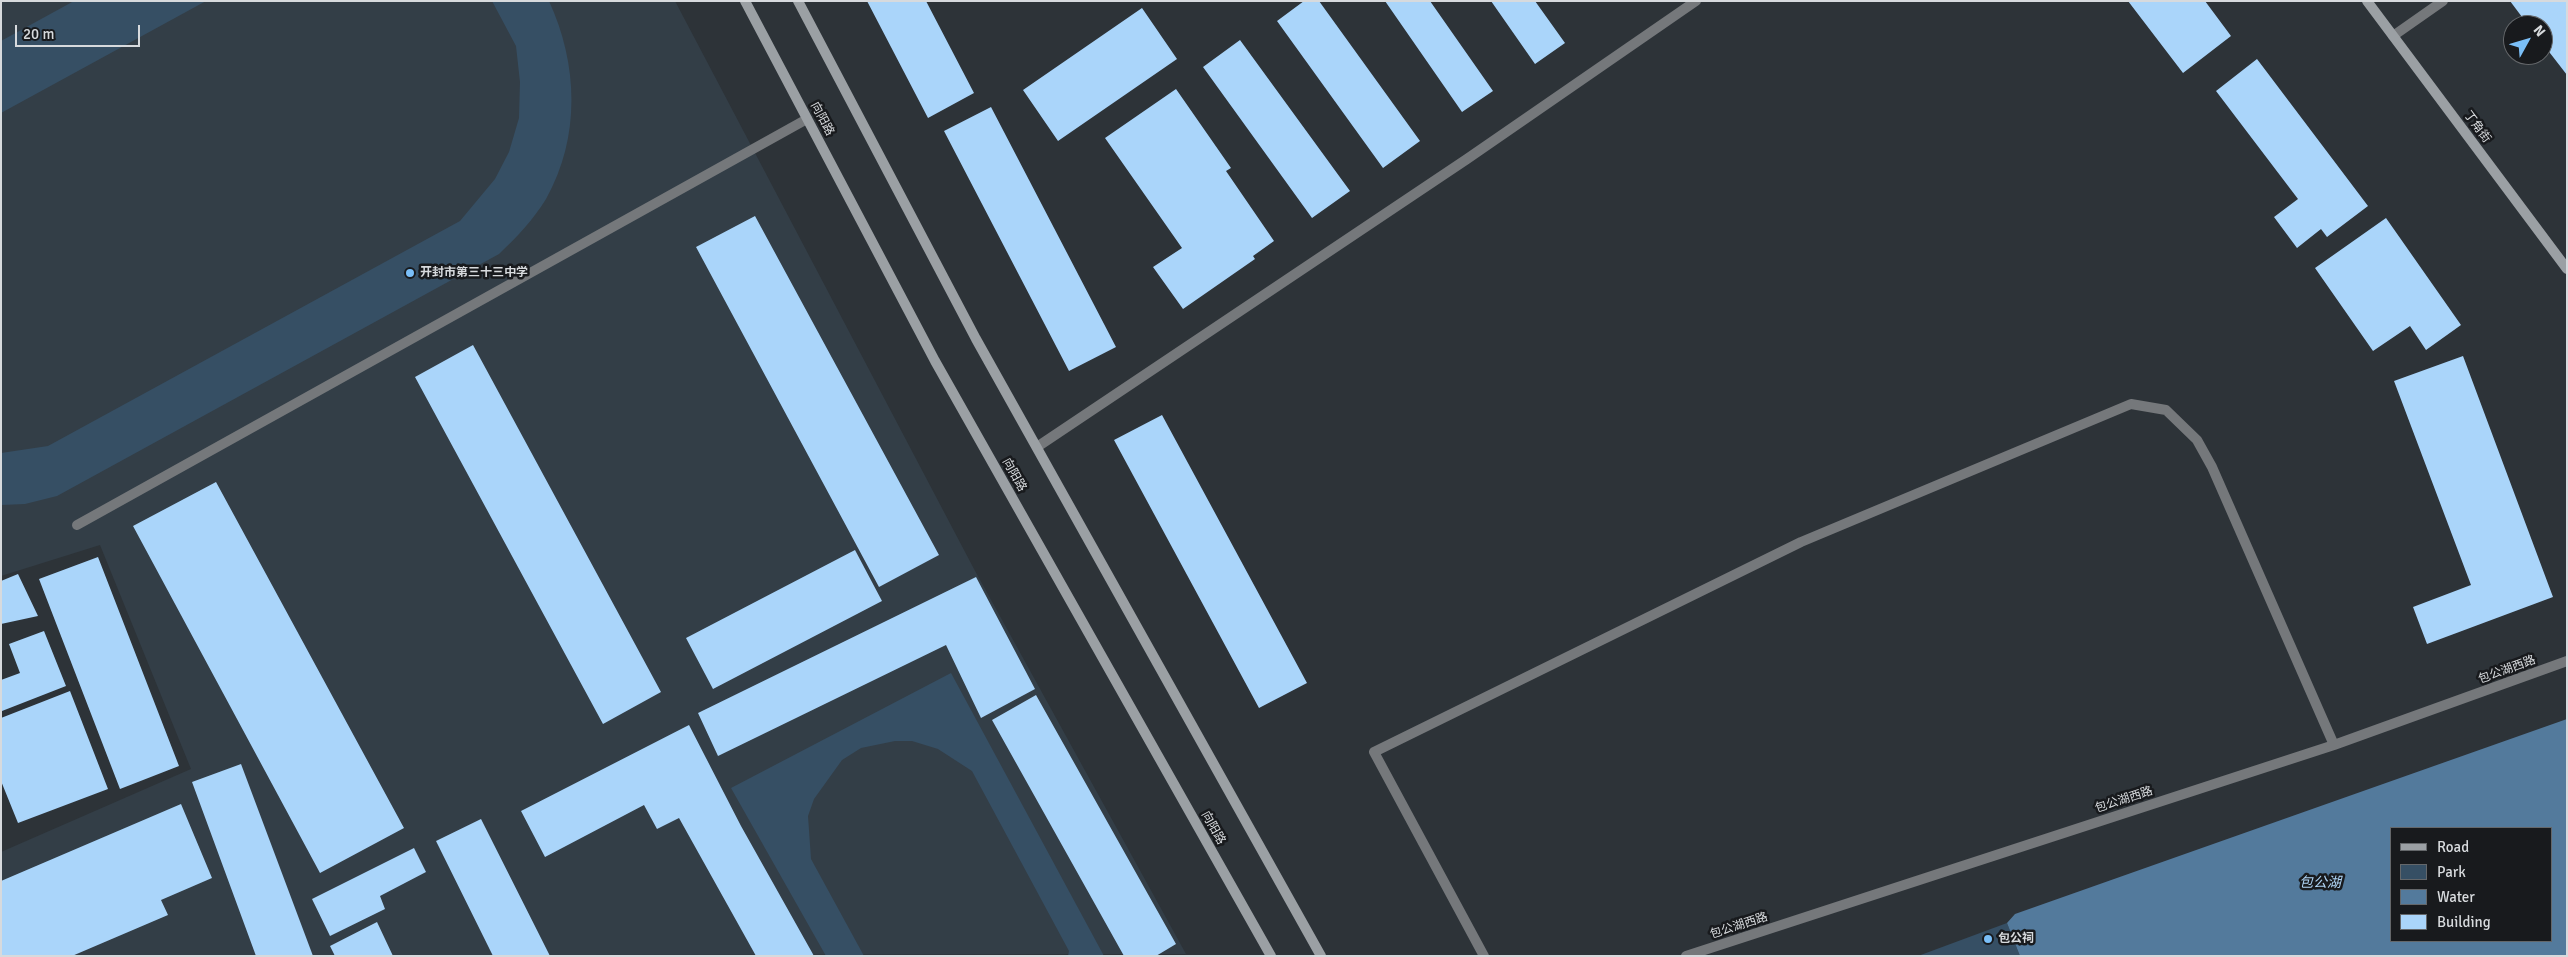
<!DOCTYPE html>
<meta charset="utf-8">
<style>
body{margin:0}
#map{position:relative;width:2568px;height:957px;overflow:hidden;background:#2d3338;font-family:Signika,sans-serif}
canvas{display:block}
.frame{position:absolute;inset:0;border:2px solid #d7dadd;pointer-events:none}
.legend{position:absolute;left:2390px;top:827px;width:162px;height:115px;box-sizing:border-box;background:#181a1d;border:1px solid #64676a;margin:0;padding:6px 9px;list-style:none;font-size:15px;color:#d7dadd}
.legend li{display:flex;align-items:center;gap:10px;height:25px}
.legend b{width:25px;border:1px solid #64676a}
.north{position:absolute;left:2503px;top:15px;width:50px;height:50px;box-sizing:border-box;background:#181a1d;border:1px solid #64676a;border-radius:50%;rotate:51deg;font-size:14px;font-weight:700;line-height:20px;text-align:center;color:#d7dadd}
.north::after{content:'';display:block;margin:auto;width:18px;height:22px;background:#7abff8;clip-path:polygon(50% 0,100% 100%,50% 72%,0 100%)}
.scale{position:absolute;left:15px;top:25px;width:125px;height:22px;box-sizing:border-box;border:2px solid #d7dadd;border-top:0;padding-left:6px;font-size:15px;line-height:18px;white-space:nowrap;color:#d7dadd;-webkit-text-stroke:4px #181a1d;paint-order:stroke}
</style>
<div id="map">
<canvas width="2568" height="957"></canvas>
<div class="frame"></div>
<ul class="legend">
<li><b style="height:6px;background:#9ba0a4"></b>Road</li>
<li><b style="height:14px;background:#364f64"></b>Park</li>
<li><b style="height:14px;background:#537a9c"></b>Water</li>
<li><b style="height:14px;background:#aad5fa"></b>Building</li>
</ul>
<div class="north">N</div>
<div class="scale">20 m</div>
</div>
<script>
const context = document.querySelector('canvas').getContext('2d');
context.lineJoin = 'round';
function fillPath(path, color) {
  context.fillStyle = color;
  context.fill(path, 'evenodd');
}
function strokePath(path, color, width, dash) {
  context.strokeStyle = color;
  context.lineWidth = width;
  context.lineCap = dash ? 'butt' : 'round';
  context.setLineDash(dash || []);
  context.stroke(path);
}
function write(font, color, halo, rows, align = 'center') {
  context.font = font + ' Signika,"Noto Sans SC",sans-serif';
  context.lineWidth = 5;
  context.setLineDash([]);
  context.textBaseline = 'middle';
  context.strokeStyle = halo;
  context.fillStyle = color;
  for (const [text, x, y, turn = 0] of rows) {
    context.save();
    context.translate(x, y);
    context.rotate((+turn || 0) * Math.PI / 180);
    context.textAlign = isNaN(turn) ? turn : align;
    if (halo) context.strokeText(text, 0, 0);
    context.fillText(text, 0, 0);
    context.restore();
  }
}
fillPath(new Path2D(`
 M1,1H675L974,569L1186,954L1,956V852L191,769L100,545L1,576Z`), '#333e47');
fillPath(new Path2D(`
 M74,1H206L1,113V41Z
 M492,1H549C578,64 581,137 546,199C533,220 517,237 499,254L57,496L25,504L1,505V453L48,446L460,221L495,179L509,152L519,118L520,82L516,46Z
 M951,673L1104,956H1068L1069,951L972,771L938,749L912,741H895L861,748L842,760L814,799L808,816L811,859L864,956H826L731,788Z
 M2007,923L2020,956H1918Z`), '#364f64');
fillPath(new Path2D(`
 M2567,719V956H2020L2007,923L2015,914ZM2392,828H2552V941H2392Z`), '#537a9c');
fillPath(new Path2D(`
 M867,1H926L974,93L928,118Z
 M1304,1H1319L1420,141L1383,168L1277,21Z
 M1385,1H1430L1493,91L1462,112Z
 M1491,1H1535L1565,43L1535,64Z
 M2128,1H2205L2231,36L2183,73Z
 M2510,1H2567V75L2543,44V25H2528Z
 M1142,8L1177,59L1058,141L1023,90Z
 M1240,40L1350,191L1312,218L1203,67Z
 M2257,59L2368,206L2327,237L2321,229L2297,248L2274,217L2298,199L2216,91Z
 M1176,89L1231,168L1226,171L1274,241L1253,256L1255,259L1183,309L1153,267L1182,248L1105,138Z
 M991,107L1116,347L1069,371L944,131Z
 M755,216L939,555L879,587L696,247Z
 M2386,218L2461,325L2426,350L2410,326L2373,351L2315,268Z
 M473,345L661,692L603,724L415,377Z
 M2463,356L2553,597L2427,644L2413,607L2471,585L2394,381Z
 M1162,415L1307,683L1259,708L1114,440Z
 M216,482L404,828L320,873L133,526Z
 M855,550L882,601L713,689L686,638Z
 M98,557L179,766L120,789L39,579Z
 M18,574L38,616L1,624V581Z
 M976,577L1035,689L981,718L946,645L718,756L698,713Z
 M44,631L66,686L2,711L1,680L20,673L9,644Z
 M70,691L108,789L18,823L1,781V718Z
 M1036,695L1176,944L1156,956H1124L992,720Z
 M689,725L741,826L814,956H756L679,818L657,829L644,805L545,857L521,811Z
 M241,764L313,956H256L192,782Z
 M181,804L212,878L161,900L168,915L72,956H1V881Z
 M481,819L550,956H493L436,841Z
 M414,848L426,872L380,896L385,909L330,936L312,899Z
 M377,922L393,956H335L330,946Z`), '#aad5fa');
strokePath(new Path2D(`
 M77,525L807,119`), '#75787b', 10);
strokePath(new Path2D(`
 M2393,36L2443,1
 M1037,447L1467,159L1696,1
 M1484,956L1374,752L1801,542L2131,404L2166,410L2197,440L2212,467L2334,745
 M1686,956L2334,745L2567,661`), '#75787b', 10);
strokePath(new Path2D(`
 M745,1L935,361L1271,956
 M798,1L976,339L1321,956
 M2367,1L2567,269`), '#9ba0a4', 10);
for (const [x, y, r, color] of [
 [410,273,5,"#7abff8"],
 [1988,939,5,"#7abff8"]
]) {
  const dot = new Path2D();
  dot.arc(x, y, r, 0, 2 * Math.PI);
  context.fillStyle = color;
  context.fill(dot);
  strokePath(dot, '#181a1d', 2);
}
write('12px', '#d7dadd', '#181a1d', [
 ["向阳路",822,119,62],
 ["丁角街",2477,127,53],
 ["向阳路",1014,475,61],
 ["包公湖西路",2507,670,-20],
 ["包公湖西路",2124,800,-18],
 ["向阳路",1213,828,61],
 ["包公湖西路",1739,926,-18]
]);
write('bold 12px', '#d7dadd', '#181a1d', [
 ["开封市第三十三中学",420,273],
 ["包公祠",1998,939]
], 'left');
write('italic 14px', '#afd4f4', '#181a1d', [
 ["包公湖",2320,883]
]);
</script>
